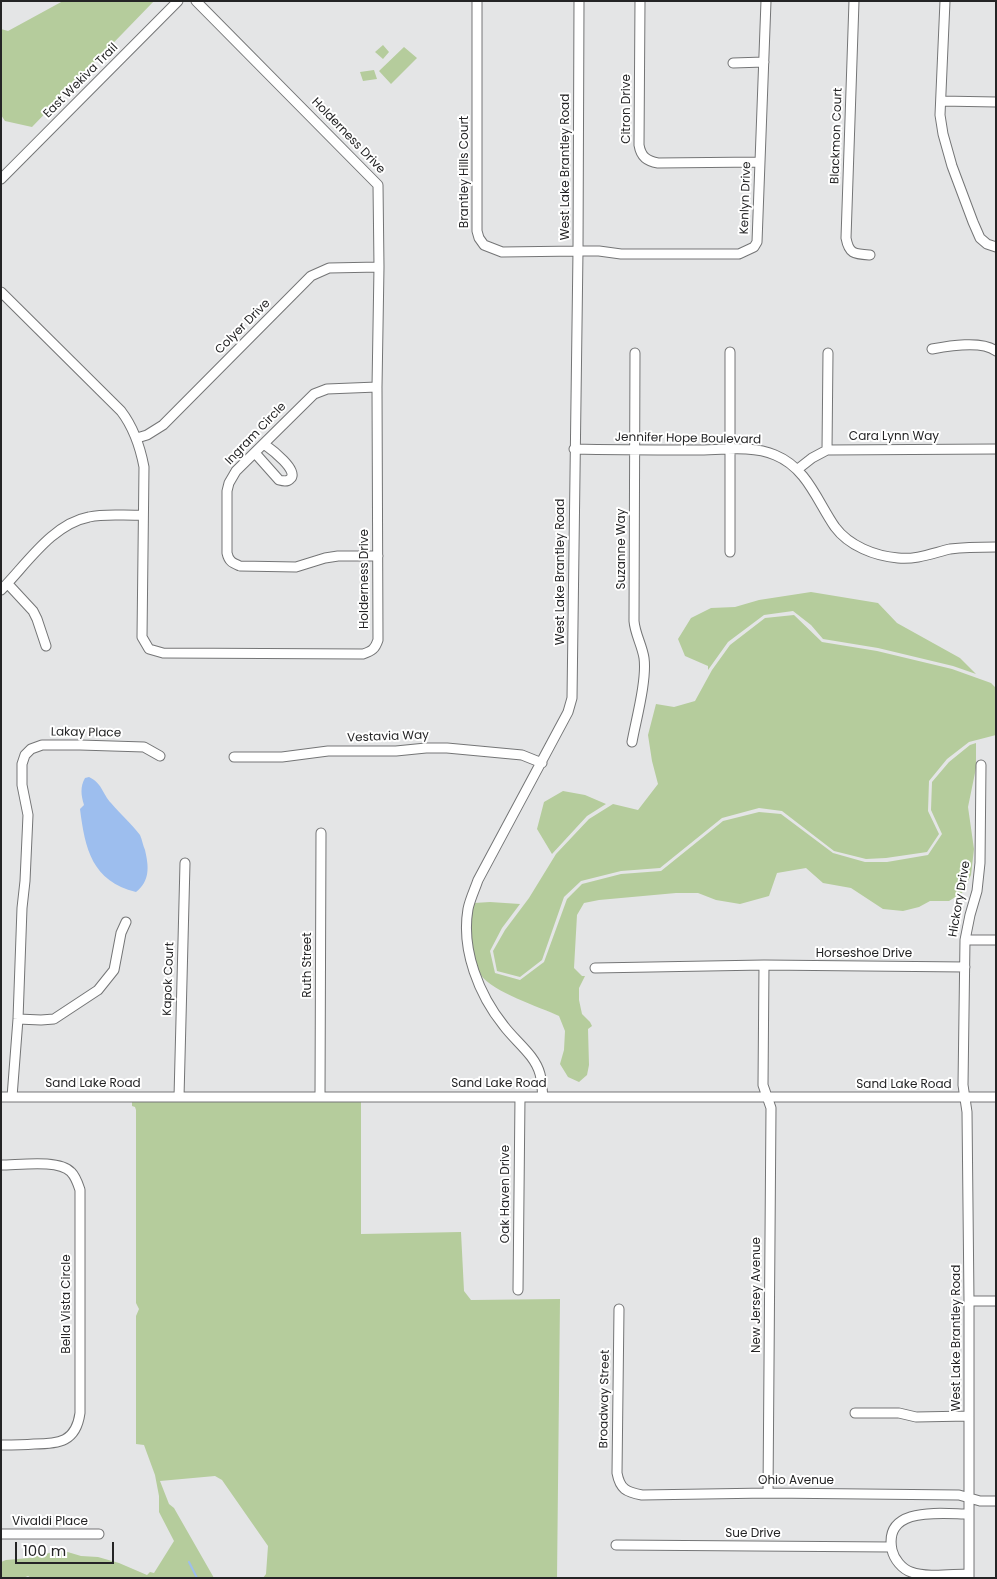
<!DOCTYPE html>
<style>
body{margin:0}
#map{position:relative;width:997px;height:1579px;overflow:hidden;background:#e4e5e6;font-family:Poppins,sans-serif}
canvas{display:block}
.frame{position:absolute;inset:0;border:2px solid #242425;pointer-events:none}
.scale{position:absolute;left:15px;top:1542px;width:99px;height:22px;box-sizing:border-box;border:2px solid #242425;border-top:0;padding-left:6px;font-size:15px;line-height:18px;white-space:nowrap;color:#242425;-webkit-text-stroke:4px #fff;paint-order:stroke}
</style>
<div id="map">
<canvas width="997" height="1579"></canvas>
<div class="frame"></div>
<div class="scale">100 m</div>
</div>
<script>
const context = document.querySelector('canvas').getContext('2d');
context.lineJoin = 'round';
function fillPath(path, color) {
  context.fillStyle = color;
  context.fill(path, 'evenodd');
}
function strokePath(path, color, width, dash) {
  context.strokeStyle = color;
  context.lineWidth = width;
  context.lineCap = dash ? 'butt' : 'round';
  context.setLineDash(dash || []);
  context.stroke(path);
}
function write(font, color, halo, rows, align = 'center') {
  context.font = font + ' Poppins,sans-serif';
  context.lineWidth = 4;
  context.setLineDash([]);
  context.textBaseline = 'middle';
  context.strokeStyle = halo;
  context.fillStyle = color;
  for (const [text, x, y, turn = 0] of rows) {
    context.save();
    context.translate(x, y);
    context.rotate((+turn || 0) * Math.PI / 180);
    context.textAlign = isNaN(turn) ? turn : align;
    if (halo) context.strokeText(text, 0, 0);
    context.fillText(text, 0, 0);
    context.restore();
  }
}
fillPath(new Path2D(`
 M63,1H154L32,127L5,121L1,115V29L8,31Z
 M383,45L389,52L383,59L375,52Z
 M404,47L417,58L391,84L379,71Z
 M374,70L377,79L363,81L360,72Z
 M811,592L878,603L897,623L960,658L976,674L953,666L878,648L823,639L811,625L793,611L764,615L728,642L708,670V666L685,656L678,639L691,618L711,608L735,607L759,600Z
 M794,615L822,642L877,651L952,669L991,683L996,688V735L969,742L947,759L929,781L928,811L939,834L927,852L886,858L866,859L834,851L782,811L759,808L722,818L660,868L621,871L581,881L564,897L542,960L520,977L497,971L493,951L505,930L529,898L556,854L589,819L613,804L638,810L658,784L652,761L648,735L656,704L674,707L695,701L712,670L730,645L765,618Z
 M976,743V768L968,807L974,849L971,875L962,893L949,901H930L919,907L903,911L883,909L851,888L823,883L806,868L777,873L769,896L740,904L716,900L698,893H676L599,900L584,903L577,915L574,968L582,976H585L579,988V1000L582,1014L590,1022L592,1026L588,1029L589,1065L587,1075L579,1082L568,1077L560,1064L564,1050L565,1031L559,1016C540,1007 492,992 481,975C476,966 473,955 472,945C470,931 470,916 474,903L490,902L520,904L502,928L490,951L495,973L520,980L544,962L567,899L582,884L621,874L661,871L723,821L759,812L781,814L833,853L865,862H887L928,855L942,834L931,810L932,782L949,762L970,745Z
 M563,791L585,795L606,804L587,816L552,854L537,829L544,802Z
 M361,1100V1234L461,1232L464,1291L471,1300L560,1299L557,1578H263L266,1574L268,1546L222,1480L215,1476L160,1481L169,1504L174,1508L214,1578H31L28,1576L23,1578H1V1562L6,1560L29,1558L61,1550L81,1556L98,1557L119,1563L147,1575L150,1572L154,1573L174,1541L159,1512V1496L155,1475L144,1445L136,1444V1316L139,1309L136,1303V1110L135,1107L132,1106V1101Z`), '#b5cc9c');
fillPath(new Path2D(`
 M89,777C102,783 102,793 111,803C120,814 132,824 140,835C142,839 143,846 145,850C149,867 150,881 136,892C92,881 85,849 80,809L84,805C81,795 80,787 85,778Z`), '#9dbeee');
strokePath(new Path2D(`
 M189,1562L197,1578`), '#9dbeee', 2);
const minor = new Path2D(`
 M477,1V231L479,238L484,245L502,252L578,251H599L621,254H739L754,247L757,242L766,1
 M640,1L639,145C641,157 647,161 658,163L760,162
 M854,1L846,238C849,254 854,254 870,255
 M945,1L940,115L943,134L952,166L973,222L980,238L987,244L996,247
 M733,63L764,62
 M941,101L996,102
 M1,179L178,1
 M1,292L121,411C134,428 140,446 144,467L142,637L149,649L163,653L363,654C372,651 375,649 378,640L377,387L379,267L378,185L196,1
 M932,349C948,346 982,340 996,351
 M377,387L327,389L314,394L236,471L229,483L227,491V553C229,562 233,563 240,566L296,567L325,558L338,556H378
 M137,438L147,435L163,425L311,276L329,268L379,267
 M574,449C615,450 655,450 696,450C721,450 752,445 775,455C807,468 817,501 835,527C849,546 875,556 898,558C916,560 933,553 950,549C966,547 980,547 996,547
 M827,450L828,353
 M255,453L279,480C283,481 287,482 290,479C300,471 271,449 264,444
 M798,469L812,458L827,450L996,449
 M730,552V352
 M8,584L33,611L37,619L46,646
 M1,590C26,565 52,524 89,517C106,513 126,516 143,515
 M632,742C636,720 647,680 644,658C642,645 635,634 634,621L635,353
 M234,757H282L328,751H396L426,748H447L522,755L542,763
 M965,940H996
 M764,965L763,1085L771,1108L768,1493
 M595,968L764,965L965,967
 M18,1019L41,1020L54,1019L98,990L114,970L121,933L126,922
 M320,1096L321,833
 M1,1097H996
 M12,1097L18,1019L22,908L25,881L28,815L22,785V764L25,755L31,749L42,745H80L144,747L160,756
 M179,1097L185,863
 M543,1097C542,1090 542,1082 540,1074C535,1055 516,1042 504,1026C479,995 461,950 468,909C470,899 475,889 478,880L568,712L572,698L578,251L579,1
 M1,1165C19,1165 59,1159 71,1172C76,1177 78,1184 80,1190V1413C76,1442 59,1444 34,1444C23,1445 12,1445 1,1445
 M518,1290L520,1097
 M969,1301H996
 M619,1309L617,1473C620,1489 626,1492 642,1495L768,1493L959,1495L980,1501H996
 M855,1413H899L916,1417L969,1416
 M969,1514C943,1514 883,1505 892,1550C894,1559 902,1569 911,1572C927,1578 952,1574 969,1574
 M1,1534H99
 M616,1545L891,1547
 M969,1578V1301L967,1112L963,1085L965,940L970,915L977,891L980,863L981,765`);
strokePath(minor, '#747576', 11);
strokePath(minor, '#fff', 9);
write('12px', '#242425', '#fff', [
 ["East Wekiva Trail",81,81,-45],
 ["Citron Drive",627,109,-90],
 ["Holderness Drive",348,136,46],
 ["Blackmon Court",837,136,-88],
 ["West Lake Brantley Road",566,167,-90],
 ["Brantley Hills Court",465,172,-90],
 ["Kenlyn Drive",746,198,-88],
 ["Colyer Drive",243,327,-45],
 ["Ingram Circle",256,434,-46],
 ["Cara Lynn Way",894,437],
 ["Jennifer Hope Boulevard",688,439,1],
 ["Suzanne Way",622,549,-90],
 ["West Lake Brantley Road",561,572,-90],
 ["Holderness Drive",365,579,-90],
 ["Lakay Place",86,733,1],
 ["Vestavia Way",388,737,-2],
 ["Hickory Drive",960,899,-80],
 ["Horseshoe Drive",864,954],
 ["Ruth Street",308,965,-90],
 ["Kapok Court",169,979,-88],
 ["Sand Lake Road",93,1084],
 ["Sand Lake Road",499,1084],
 ["Sand Lake Road",904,1085],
 ["Oak Haven Drive",506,1194,-90],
 ["New Jersey Avenue",757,1295,-90],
 ["Bella Vista Circle",67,1304,-90],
 ["West Lake Brantley Road",957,1338,-90],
 ["Broadway Street",605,1399,-89],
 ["Ohio Avenue",796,1481],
 ["Vivaldi Place",50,1522],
 ["Sue Drive",753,1534]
]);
</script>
